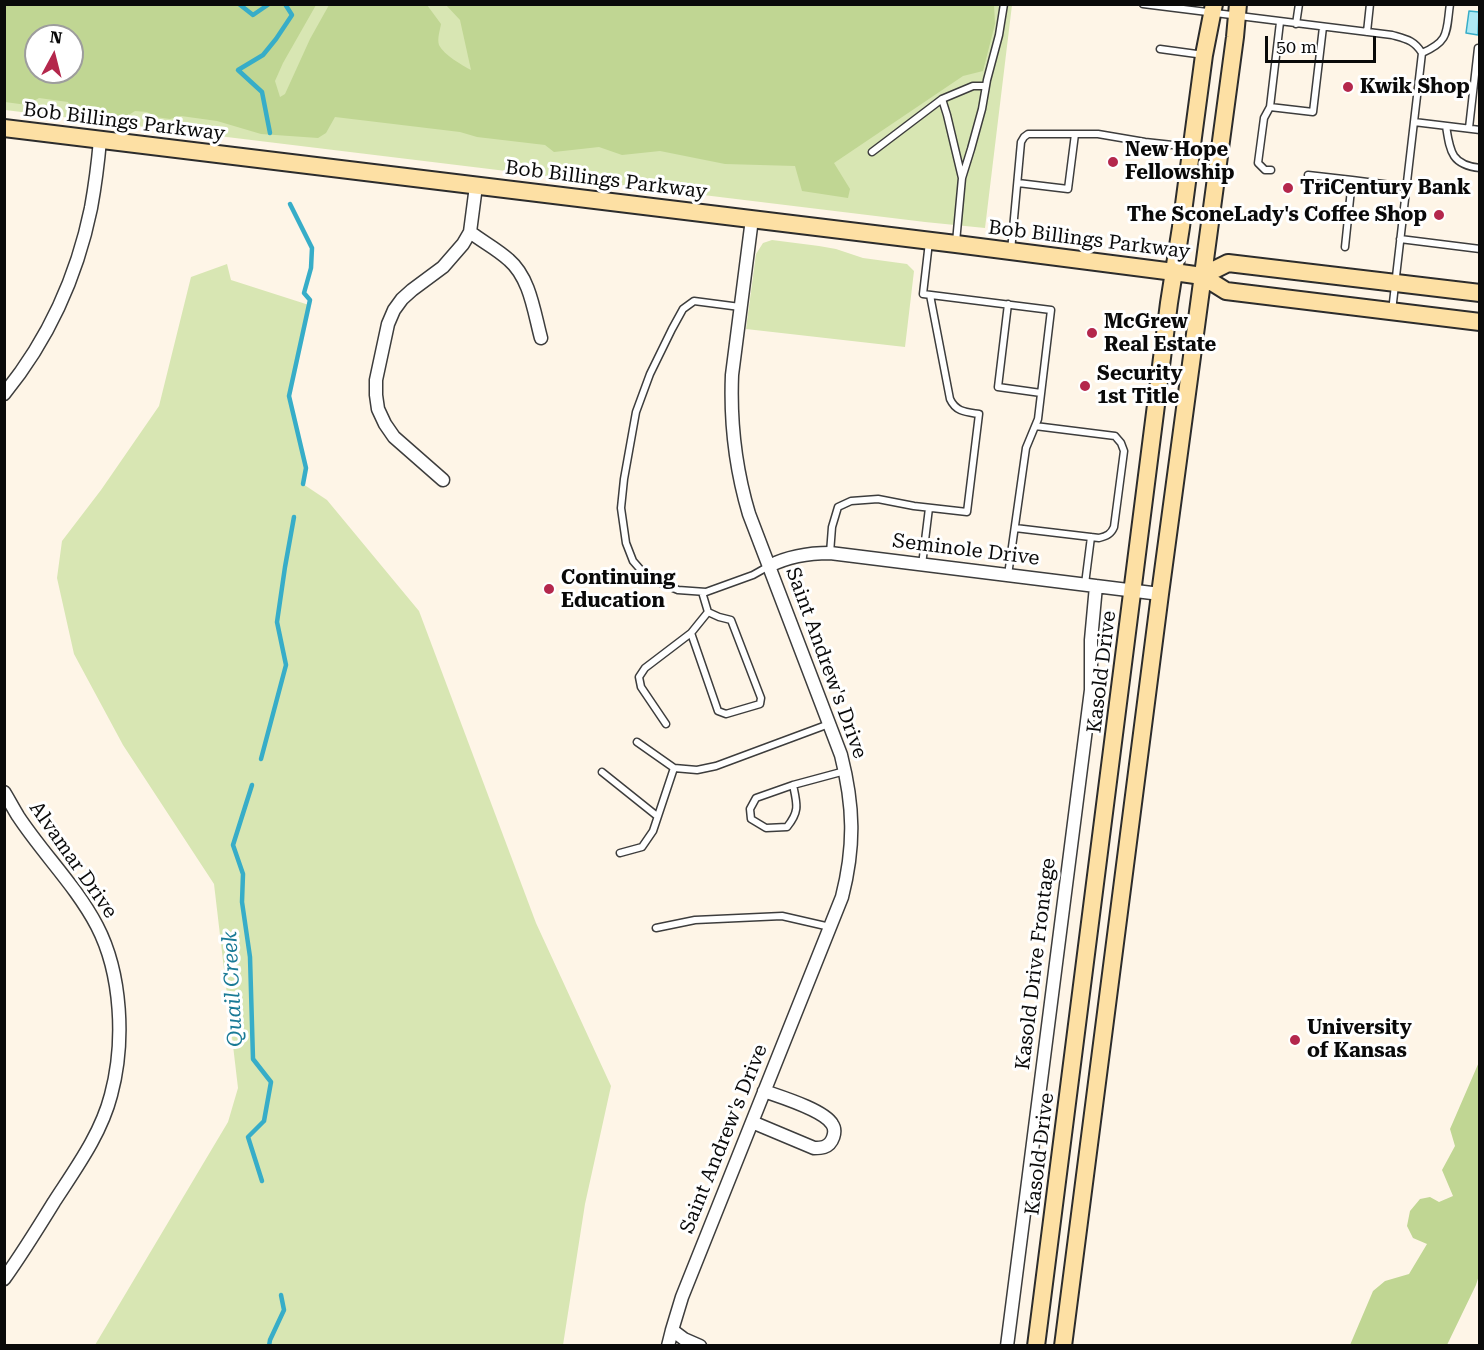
<!DOCTYPE html>
<style>
body{margin:0}
#map{position:relative;width:1484px;height:1350px;overflow:hidden;background:#fef5e7;font-family:"Roboto Serif",serif}
canvas{display:block}
.frame{position:absolute;inset:0;border:6px solid #0a0a0a;pointer-events:none}
.north{position:absolute;left:24px;top:24px;width:60px;height:60px;box-sizing:border-box;background:#fff;border:2px solid #9d9d9d;border-radius:50%;rotate:7deg;font-size:16px;font-weight:700;line-height:24px;text-align:center;color:#0a0a0a}
.north::after{content:'';display:block;margin:auto;width:21px;height:27px;background:#b4274c;clip-path:polygon(50% 0,100% 100%,50% 72%,0 100%)}
.scale{position:absolute;left:1265px;top:36px;width:111px;height:27px;box-sizing:border-box;border:3px solid #0a0a0a;border-top:0;padding-left:8px;font-size:18px;line-height:21px;white-space:nowrap;color:#0a0a0a;-webkit-text-stroke:4px #fff;paint-order:stroke}
</style>
<div id="map">
<canvas width="1484" height="1350"></canvas>
<div class="frame"></div>
<div class="north">N</div>
<div class="scale">50 m</div>
</div>
<script>
const context = document.querySelector('canvas').getContext('2d');
context.lineJoin = 'round';
function fillPath(path, color) {
  context.fillStyle = color;
  context.fill(path, 'evenodd');
}
function strokePath(path, color, width, dash) {
  context.strokeStyle = color;
  context.lineWidth = width;
  context.lineCap = dash ? 'butt' : 'round';
  context.setLineDash(dash || []);
  context.stroke(path);
}
function write(font, color, halo, rows, align = 'center') {
  context.font = font + ' "Roboto Serif",serif';
  context.lineWidth = 6;
  context.setLineDash([]);
  context.textBaseline = 'middle';
  context.strokeStyle = halo;
  context.fillStyle = color;
  for (const [text, x, y, turn = 0] of rows) {
    context.save();
    context.translate(x, y);
    context.rotate((+turn || 0) * Math.PI / 180);
    context.textAlign = isNaN(turn) ? turn : align;
    if (halo) context.strokeText(text, 0, 0);
    context.fillText(text, 0, 0);
    context.restore();
  }
}
fillPath(new Path2D(`
 M5,5H1012L985,228L925,222L5,110ZM36,36H72V72H36Z
 M772,240L819,246L836,249L863,258L907,264L914,271L905,347L746,329L756,254L763,243Z
 M227,264L231,280L309,305L289,396L306,468L303,484L327,500L419,611L536,923L611,1086L585,1204L563,1345H95L228,1122L238,1088L214,884L123,745L74,654L57,578L62,541L101,490L159,406L191,277Z`), '#d8e6b3');
fillPath(new Path2D(`
 M5,4L316,5L283,63L275,81L280,97L285,94L310,39L329,5H427L441,24C440,30 437,39 439,45C444,55 462,65 471,70L460,20L446,5L994,4L995,24L983,71L963,76L834,163L850,189L848,198L802,191L795,166L725,164L660,151L622,155L599,147L554,152L545,145L477,137L460,132L335,117L326,133L318,138L261,134L217,121L181,116L170,119L155,117L147,112L135,111L124,118L70,109L68,102L39,98L27,105L5,102ZM36,36H72V72H36Z
 M1479,1062L1480,1272L1476,1285L1447,1345H1350L1373,1291L1385,1281L1409,1274L1427,1244L1413,1238L1407,1226L1410,1211L1420,1199L1430,1197L1439,1202L1453,1196L1442,1170L1455,1146L1450,1129Z`), '#c0d693');
const water = new Path2D(`
 M1469,11L1479,12L1478,35L1466,33Z`);
fillPath(water, '#aee8f4');
strokePath(water, '#37adc8', 1.5);
strokePath(new Path2D(`
 M239,4L253,15L269,4
 M270,133L262,92L238,70L263,55L276,39L292,15L285,4
 M290,204L312,248L311,268L304,293L310,300L289,396L306,468L303,484
 M261,759L286,665L277,622L285,567L294,517
 M252,785L233,845L243,874L242,902L250,957L253,1059L271,1082L264,1121L248,1137L262,1181
 M269,1346L270,1340L284,1310L281,1295`), '#37adc8', 4.5);
const lane = new Path2D(`
 M1143,4L1392,35C1406,39 1414,40 1422,53L1392,311
 M1280,22L1270,107L1313,112L1323,27
 M1296,24L1299,4
 M1367,32L1370,4
 M1160,49L1204,55
 M1422,53C1450,41 1446,32 1450,4
 M942,99L973,86H986
 M1270,107L1264,118L1258,163L1265,170H1271
 M1414,122L1480,130
 M1446,126C1450,151 1451,165 1480,168
 M1469,128L1478,48
 M872,152L942,99L947,115L962,178L956,242
 M1308,175L1352,180
 M962,178L971,149L982,109L987,80L999,35L1004,4
 M1018,183L1068,189L1075,134
 M1400,239L1480,249
 M929,242L923,294L1051,310L1038,419L1026,448L1008,575
 M1345,247L1352,180L1406,187
 M1011,251L1021,142L1024,137L1028,134H1098L1145,142L1191,147
 M1008,304L998,387L1041,393
 M740,307L694,301L683,309L672,329L650,374L636,412L624,479L621,508L626,543L633,561L647,577L678,590L706,592L753,575L769,566
 M1015,528L1099,538C1107,536 1111,534 1114,527L1124,451L1121,443L1115,436L1035,426
 M830,553L832,527L838,507L851,501L878,499L914,506L967,512L979,414C966,412 956,412 950,399L930,295
 M922,565L929,508
 M1085,584L1091,537
 M702,592L708,612L719,617L731,620L761,698L760,704L726,714L718,711L691,633L708,612
 M666,724L641,687L639,677L645,668L691,633
 M637,742L674,768L697,770L716,766L829,724
 M602,772L657,816
 M793,785C797,804 800,811 787,827L766,828L751,819L750,809L756,798L793,785L845,771
 M620,853L642,847L653,831L674,768
 M656,928L695,920L782,916L830,927`);
const street = new Path2D(`
 M470,232C483,242 497,249 509,260C530,278 534,312 541,338
 M4,394C48,340 77,276 91,208C95,186 98,163 100,140
 M443,480L394,437L385,424L378,409L376,395V380L388,324L394,310L402,299L412,290L443,267L463,244L470,232L476,186
 M769,566C789,556 808,553 830,553L1160,594
 M4,792C9,800 13,808 18,816C43,854 76,886 97,926C122,974 125,1043 111,1095C101,1134 76,1168 54,1202C38,1228 22,1254 4,1279
 M752,1122L814,1148C817,1148 821,1148 824,1147C833,1144 837,1131 832,1124C824,1110 781,1097 764,1091
 M672,1330L684,1339L700,1346
 M668,1346L672,1330L682,1297L842,897C855,846 854,806 841,755L749,514C735,467 730,424 732,375L752,219
 M1007,1346L1091,690V640L1096,586`);
const secondary = new Path2D(`
 M4,128L956,244L1174,272L1202,276L1226,291L1480,322
 M1202,276L1228,263L1480,293
 M1036,1346L1169,303L1181,227L1204,55L1214,4
 M1063,1346L1160,594L1235,37L1238,4`);
strokePath(lane, '#3d3d3d', 9);
strokePath(street, '#3d3d3d', 15);
strokePath(secondary, '#2c2c2c', 20);
strokePath(lane, '#fff', 6);
strokePath(street, '#fff', 12);
strokePath(secondary, '#fde0a4', 16);
for (const [x, y, r, color] of [
 [1348,87,6,"#b4274c"],
 [1113,162,6,"#b4274c"],
 [1288,188,6,"#b4274c"],
 [1439,215,6,"#b4274c"],
 [1092,333,6,"#b4274c"],
 [1085,386,6,"#b4274c"],
 [549,589,6,"#b4274c"],
 [1295,1040,6,"#b4274c"]
]) {
  const dot = new Path2D();
  dot.arc(x, y, r, 0, 2 * Math.PI);
  context.fillStyle = color;
  context.fill(dot);
  strokePath(dot, '#fff', 2);
}
write('bold 20px', '#0a0a0a', '#fff', [
 ["Kwik Shop",1360,87],
 ["New Hope",1125,150],
 ["Fellowship",1125,173],
 ["TriCentury Bank",1300,188],
 ["The SconeLady's Coffee Shop",1427,215,"right"],
 ["McGrew",1104,322],
 ["Real Estate",1104,345],
 ["Security",1097,374],
 ["1st Title",1097,397],
 ["Continuing",561,578],
 ["Education",561,601],
 ["University",1307,1028],
 ["of Kansas",1307,1051]
], 'left');
write('20px', '#0a0a0a', '#fff', [
 ["Bob Billings Parkway",124,122,7],
 ["Bob Billings Parkway",606,180,7],
 ["Bob Billings Parkway",1089,240,7],
 ["Seminole Drive",966,550,7],
 ["Saint Andrew's Drive",826,663,70],
 ["Kasold Drive",1102,672,-83],
 ["Alvamar Drive",73,860,55],
 ["Kasold Drive Frontage",1036,964,-83],
 ["Saint Andrew's Drive",724,1139,-68],
 ["Kasold Drive",1040,1154,-83]
]);
write('italic 21px', '#197a96', '#fff', [
 ["Quail Creek",233,989,-93]
]);
</script>
